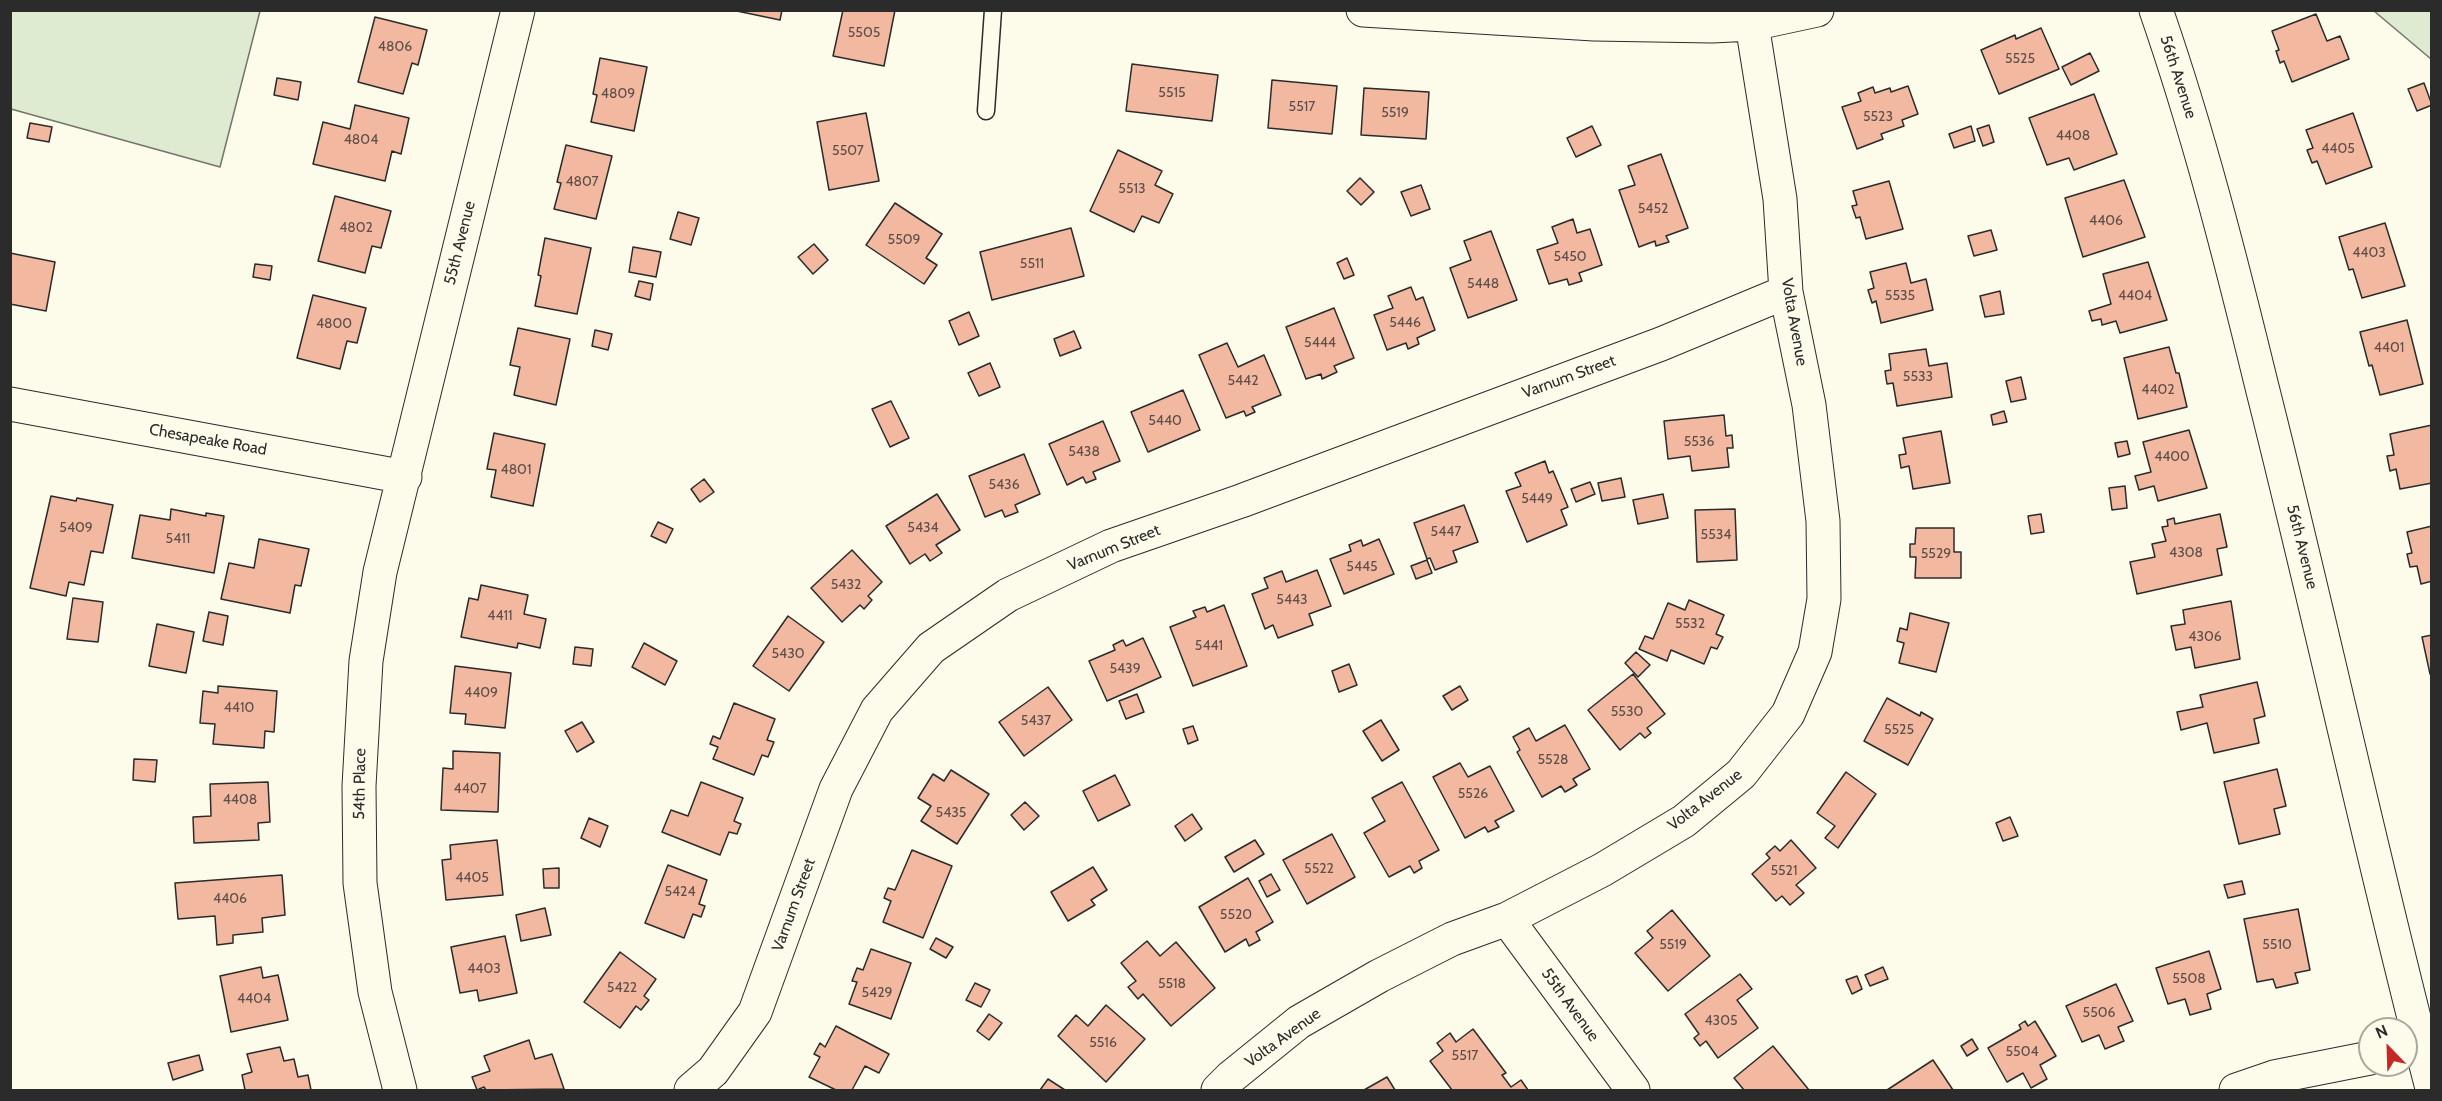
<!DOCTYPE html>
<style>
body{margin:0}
#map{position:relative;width:2442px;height:1101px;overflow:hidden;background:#fdfbea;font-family:Cabin,sans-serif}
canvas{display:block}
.frame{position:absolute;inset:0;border:12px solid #2b2b2b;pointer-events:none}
.north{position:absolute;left:2358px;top:1017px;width:60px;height:60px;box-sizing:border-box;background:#fdfbea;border:2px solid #a9a89e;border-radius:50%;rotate:337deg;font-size:16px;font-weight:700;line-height:24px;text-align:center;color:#2b2b2b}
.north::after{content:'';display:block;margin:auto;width:21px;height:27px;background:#c62828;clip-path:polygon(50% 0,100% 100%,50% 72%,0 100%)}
</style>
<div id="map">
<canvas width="2442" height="1101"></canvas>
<div class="frame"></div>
<div class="north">N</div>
</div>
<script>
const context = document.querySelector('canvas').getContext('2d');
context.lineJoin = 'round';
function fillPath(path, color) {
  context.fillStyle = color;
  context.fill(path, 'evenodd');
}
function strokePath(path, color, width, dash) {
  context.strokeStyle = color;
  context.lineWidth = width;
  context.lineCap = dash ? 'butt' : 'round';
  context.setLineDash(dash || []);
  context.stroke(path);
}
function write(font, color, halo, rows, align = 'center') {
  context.font = font + ' Cabin,sans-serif';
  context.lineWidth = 4.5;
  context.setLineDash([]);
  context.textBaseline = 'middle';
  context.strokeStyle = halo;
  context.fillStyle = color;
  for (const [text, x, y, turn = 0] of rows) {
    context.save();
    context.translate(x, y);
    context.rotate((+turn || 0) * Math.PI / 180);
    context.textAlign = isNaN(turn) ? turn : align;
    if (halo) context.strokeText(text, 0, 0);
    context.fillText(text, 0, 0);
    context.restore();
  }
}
const green = new Path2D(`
 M10,11H260L220,167L11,109Z
 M2374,11H2431V59Z`);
fillPath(green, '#deebd1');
strokePath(green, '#74746e', 1.5);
const building = new Path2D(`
 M732,10H782L780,20Z
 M843,10H895L884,66L833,56Z
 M2316,14L2327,41L2340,36L2349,59L2292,82L2284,61L2280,63L2276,51L2279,50L2272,31Z
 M375,17L427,30L418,65L412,63L403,94L358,82Z
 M2041,28L2059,69L1999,94L1981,50L2015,35L2016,39Z
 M2090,53L2099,71L2071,85L2062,67Z
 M600,58L647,67L634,131L591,122L597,95L593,94Z
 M1132,64L1218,75L1212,121L1126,111Z
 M277,78L301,82L298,100L274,95Z
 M1272,80L1337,86L1332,134L1268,128Z
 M2424,83L2432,105L2417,111L2408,89Z
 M1908,86L1918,114L1902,120L1904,126L1881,134L1883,139L1857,149L1842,107L1861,101L1858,93L1873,87L1875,93L1890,88L1891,92Z
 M1364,88L1429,92L1426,139L1361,135Z
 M2094,94L2117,154L2074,170L2069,158L2047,165L2029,118Z
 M355,105L409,118L401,154L392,151L385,181L313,164L323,122L350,129Z
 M866,113L879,181L829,190L817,122Z
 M2353,113L2372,167L2326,184L2317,161L2312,163L2307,150L2313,148L2306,130Z
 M30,123L52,127L49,142L27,138Z
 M1989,125L1994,142L1983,146L1977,129Z
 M1592,126L1601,145L1576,157L1567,138Z
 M1971,126L1975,141L1954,148L1949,134Z
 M566,145L612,156L596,219L554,209L561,183L557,182Z
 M1118,150L1162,171L1155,185L1173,194L1159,223L1142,216L1134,232L1090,211Z
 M1661,154L1688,228L1666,236L1669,242L1656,246L1655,241L1639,247L1619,190L1635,185L1628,166Z
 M1360,178L1374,192L1361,205L1347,191Z
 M2124,180L2145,237L2083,257L2065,198Z
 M1889,181L1903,229L1866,239L1860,217L1856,218L1852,206L1857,205L1853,191Z
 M1421,185L1430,209L1411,216L1401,192Z
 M335,196L391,211L381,248L372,246L365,273L318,261Z
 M895,203L942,234L926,258L937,265L924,284L866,245Z
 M678,212L699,218L691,245L670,239Z
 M1573,219L1577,233L1590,229L1602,265L1579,273L1582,281L1569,285L1567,279L1549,284L1537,250L1558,243L1552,227Z
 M2385,223L2405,286L2362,298L2353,269L2349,270L2339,237Z
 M1071,228L1084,276L992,300L980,252Z
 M1991,230L1997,250L1974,256L1968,236Z
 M1491,231L1517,300L1468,318L1450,268L1471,260L1464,241Z
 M545,238L591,248L577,314L535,306L541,276L538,275Z
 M814,244L828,260L813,274L798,257Z
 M633,247L661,252L656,277L629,272Z
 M10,253L55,262L46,311L10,304Z
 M1347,258L1354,275L1344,279L1337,263Z
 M2148,262L2167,320L2120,333L2116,321L2102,325L2101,319L2092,321L2089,311L2111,304L2103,274Z
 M1906,263L1911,283L1926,279L1933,310L1881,323L1876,301L1872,303L1868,290L1874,288L1870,272Z
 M255,264L272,266L270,280L253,277Z
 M639,281L653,284L650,300L635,296Z
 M1411,287L1416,300L1423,297L1435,330L1417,338L1419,344L1408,349L1406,343L1387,350L1374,315L1393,308L1388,296Z
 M2000,291L2004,314L1985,317L1980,296Z
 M313,295L366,308L357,343L347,341L340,369L297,358Z
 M1334,308L1354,358L1334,366L1337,372L1322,379L1321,374L1306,379L1286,327Z
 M969,312L979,336L959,345L949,321Z
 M2407,320L2423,384L2380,395L2372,365L2369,366L2360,332Z
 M518,328L570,339L556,405L514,395L520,367L510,365Z
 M595,330L612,334L608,350L592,346Z
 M1074,331L1081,348L1060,356L1054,339Z
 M1227,343L1238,367L1264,355L1281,395L1252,407L1255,412L1246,416L1244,411L1226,418L1199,355Z
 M2169,347L2176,373H2179L2187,407L2138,419L2124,358Z
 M1926,349L1929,366L1947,363L1952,397L1897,406L1893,383L1887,384L1885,371L1891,370L1889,354Z
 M990,363L1000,387L979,396L968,373Z
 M2021,377L2026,399L2011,402L2006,381Z
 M1183,390L1200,430L1148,452L1131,412Z
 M891,401L909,438L890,447L872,409Z
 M2004,411L2007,422L1993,425L1991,415Z
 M1724,415L1726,436L1732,435L1733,448H1727L1729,467L1692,471L1690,456L1668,459L1664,421Z
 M1103,421L1120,461L1093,472L1096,479L1086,483L1083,477L1067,485L1049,444Z
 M2432,425V483L2400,489L2396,469L2390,471L2387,456L2394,455L2390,434Z
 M2189,430L2207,488L2158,501L2154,486L2139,490L2135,476L2151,472L2143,442Z
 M1941,431L1950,483L1913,489L1909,466L1901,468L1899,455L1906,454L1903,438Z
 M494,433L545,444L533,506L491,497L496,470L487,469Z
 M2127,441L2130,454L2118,457L2115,443Z
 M1024,454L1040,494L1015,505L1018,512L1005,517L1002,510L985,517L969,476Z
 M1545,461L1549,473L1553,471L1568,507L1561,510L1567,525L1527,542L1506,491L1521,486L1515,473Z
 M1621,478L1625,497L1602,501L1598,483Z
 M704,479L714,492L700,502L691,489Z
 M1590,482L1595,494L1576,502L1571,489Z
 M2125,486L2127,508L2112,510L2109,488Z
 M937,494L960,530L936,545L942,553L930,561L925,554L910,564L886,526Z
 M1663,494L1668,518L1638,524L1633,500Z
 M51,496L76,501L77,498L113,505L103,553L91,551L84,585L69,582L66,596L30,588Z
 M1464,505L1478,542L1453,551L1457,562L1435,570L1430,558L1427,559L1414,523Z
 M171,509L206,516V513L224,516L214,573L132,558L140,515L170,520Z
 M1735,509L1737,560L1697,562L1695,510Z
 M2041,514L2044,532L2031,534L2028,516Z
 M2220,514L2227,547L2217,549L2222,575L2137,594L2130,562L2155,557L2152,544L2166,541L2162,527L2168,526L2167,520L2174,518L2175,524Z
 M658,522L673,529L666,543L651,536Z
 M2432,526V581L2421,584L2417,566L2410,567L2407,554L2412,553L2407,532Z
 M1916,528H1954V552H1961V578H1915L1916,557H1910V544H1915Z
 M259,539L309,549L301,586L295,585L290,613L221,599L229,563L254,568Z
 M1379,539L1394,574L1344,594L1330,559L1351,551L1349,545L1361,540L1363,546Z
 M852,550L882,582L868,596L872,600L864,609L860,605L842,622L811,588Z
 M1427,560L1432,573L1416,579L1411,566Z
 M1317,570L1331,606L1309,614L1313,625L1278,638L1273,625L1265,629L1252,594L1268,588L1264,578L1282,571L1286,582Z
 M481,585L528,595L524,614L546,619L540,648L518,643L517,648L461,637L469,598L478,600Z
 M73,598L103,602L98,642L67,639Z
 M1689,600L1724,615L1716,634L1723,637L1717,649L1711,647L1704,664L1671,650L1667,661L1639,649L1645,636L1653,639L1668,603L1685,610Z
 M2231,601L2240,659L2195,668L2191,647L2176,650L2171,626L2185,624L2183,610Z
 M1224,605L1247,666L1193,686L1170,627L1196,617L1193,611L1205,607L1207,612Z
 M209,612L228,616L223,645L203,641Z
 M1910,613L1949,623L1936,672L1899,663L1904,643L1897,641L1900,628L1907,630Z
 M788,616L824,642L789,691L753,666Z
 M157,624L194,632L186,673L149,666Z
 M2432,635V674H2430L2422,637Z
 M1143,638L1161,677L1107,701L1089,661L1115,650L1113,645L1123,640L1126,646Z
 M644,643L677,661L665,685L632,667Z
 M575,647L593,649L591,666L573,664Z
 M1636,652L1650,665L1638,677L1625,663Z
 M1349,664L1357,685L1339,692L1332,671Z
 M455,666L511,673L505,728L465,724L466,714L450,713Z
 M1633,674L1665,714L1647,728L1651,733L1645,738L1640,733L1620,750L1588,710Z
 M2257,682L2265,716L2254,719L2259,743L2214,753L2207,723L2181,730L2177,712L2203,707L2200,695Z
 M218,686L277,691L274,732L265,731L264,748L213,744L215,724L200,723L203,691L218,693Z
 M1460,686L1468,700L1452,710L1443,696Z
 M1048,687L1072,720L1024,756L999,722Z
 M1137,694L1144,712L1126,719L1119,701Z
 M1887,698L1920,716L1921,712L1933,719L1908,765L1864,741Z
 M734,703L775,719L767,740L774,742L768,757L762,755L754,775L713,759L718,747L710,744L713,736L720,739Z
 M1381,720L1399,750L1382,761L1363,731Z
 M582,722L594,742L577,752L565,731Z
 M1565,725L1590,769L1573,779L1577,785L1565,792L1561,786L1542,797L1517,752L1520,750L1513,737L1529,728L1536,741Z
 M1193,726L1198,740L1188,744L1183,729Z
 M453,751L500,753L498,812L441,810L443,768L453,769Z
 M134,759L157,760L155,782L133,780Z
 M1460,763L1468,777L1490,766L1514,811L1495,821L1499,827L1488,832L1485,827L1465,838L1433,777Z
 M2277,769L2286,806L2274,809L2280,834L2239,844L2224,782Z
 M951,770L989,794L957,844L921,821L931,806L918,798L933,774L944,781Z
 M1846,772L1876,794L1838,848L1825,838L1835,826L1817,813Z
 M1115,775L1130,805L1098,821L1083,791Z
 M268,782L270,822L258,823L259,840L194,843L193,817L211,816L210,784Z
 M701,782L743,798L734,821L741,824L737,834L729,832L720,855L662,832L671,810L688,816Z
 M1402,782L1439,850L1419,861L1422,868L1414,873L1410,866L1389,877L1364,833L1385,821L1372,798Z
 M1025,802L1039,816L1024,830L1011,815Z
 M1192,814L1202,829L1185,841L1175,826Z
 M2010,817L2018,836L2003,841L1996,823Z
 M589,818L608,826L600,847L581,838Z
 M1332,834L1355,877L1307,904L1283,860Z
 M497,840L503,895L446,900L442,860L451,859L450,845Z
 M1255,840L1264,854L1234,872L1225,857Z
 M1791,840L1816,868L1796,885L1804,893L1790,905L1782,896L1776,901L1752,874L1770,858L1766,854L1775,846L1780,851Z
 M912,850L952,866L923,938L883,922L891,901L884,898L888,888L895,890Z
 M668,865L707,880L699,904L705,906L701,917L693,914L684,938L645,923Z
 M1093,867L1107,890L1091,900L1095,905L1068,921L1051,892Z
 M559,868V888H544L543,869Z
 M1271,874L1280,890L1267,897L1259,881Z
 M282,875L285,915L262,918L263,932L233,935V943L217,945L215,916L178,919L175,883Z
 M1248,878L1273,922L1256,932L1260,940L1249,946L1246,939L1225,952L1199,907Z
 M2242,881L2245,894L2228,898L2224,885Z
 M545,908L551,935L521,941L516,915Z
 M2298,909L2310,970L2295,973L2298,983L2276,988L2273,979L2257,982L2244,919Z
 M1672,910L1710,956L1668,991L1635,953L1653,938L1647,931Z
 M505,936L517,993L479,1001L477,990L460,993L451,947Z
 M936,938L953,947L946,958L930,949Z
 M1147,941L1160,956L1176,942L1215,988L1171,1026L1143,994L1138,999L1128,987L1136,981L1121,963Z
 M871,949L911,963L891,1019L849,1004L857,982L852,981L857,968L863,970Z
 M2209,951L2221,989L2207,994L2211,1009L2190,1015L2185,999L2168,1004L2156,968Z
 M620,952L656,979L644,996L649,1000L641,1010L636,1006L620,1028L584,1002Z
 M261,967L263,978L278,975L288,1020L231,1032L220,976Z
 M1883,967L1888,979L1870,986L1865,975Z
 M1740,974L1752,989L1737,1000L1758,1028L1718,1058L1706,1041L1700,1046L1694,1038L1699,1034L1685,1014Z
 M1857,976L1862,989L1852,994L1846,980Z
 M975,983L990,990L981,1007L966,1000Z
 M2116,984L2133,1021L2118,1027L2124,1041L2105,1049L2099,1035L2082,1042L2066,1006Z
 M1106,1005L1145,1039L1106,1082L1058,1036L1076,1015L1088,1026Z
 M989,1014L1002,1023L989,1040L977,1031Z
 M2025,1021L2028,1026L2035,1021L2056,1056L2040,1065L2047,1079L2031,1088L2023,1073L2007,1082L1988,1048L2021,1029L2019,1025Z
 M836,1026L889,1054L879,1073L865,1066L852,1090H836L809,1077L820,1057L814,1054L820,1043L825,1047Z
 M1473,1029L1506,1073L1502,1075L1511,1087L1521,1080L1528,1090H1452L1430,1061L1443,1051L1437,1043L1450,1033L1456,1042Z
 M1972,1039L1978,1049L1967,1056L1961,1046Z
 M529,1040L535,1059L552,1054L564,1089L486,1090L484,1087L477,1090L472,1077L490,1071L484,1056Z
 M1773,1046L1809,1090H1744L1734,1078Z
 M280,1047L284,1061L294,1059L298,1077L308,1075L311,1090H245L242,1075L252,1072L247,1054Z
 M199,1055L203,1070L173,1080L168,1063Z
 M1933,1060L1953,1090H1887Z
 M1387,1077L1395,1090H1364Z
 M1048,1079L1065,1090H1040Z`);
fillPath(building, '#f2b8a0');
strokePath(building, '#2b2b2b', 1.5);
const service = new Path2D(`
 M986,111L993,10`);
const minor = new Path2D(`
 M1363,10L1594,24L1712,26L1752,24L1817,10
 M2156,10C2199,134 2231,260 2262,387C2321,620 2371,855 2432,1088
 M10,404L405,477
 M1507,919L1633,1090
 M400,1090L375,992L360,883L359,786L366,661L380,572L518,10
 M691,1090L713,1071L755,1012L836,789L877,710L931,648L1008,595L1111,546L1241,501L1661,344L1786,292
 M1218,1090L1231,1077L1299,1022L1379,976L1452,939L1507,919L1602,870L1684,821L1741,774L1788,714L1815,652L1824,599L1823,521L1809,405L1786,292L1780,199L1752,24
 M2236,1090L2274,1077L2370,1058`);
strokePath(service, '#2b2b2b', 19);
strokePath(minor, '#2b2b2b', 35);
strokePath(service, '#fdfbea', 16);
strokePath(minor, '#fdfbea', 33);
write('14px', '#5d4e48', null, [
 ["5505",864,33],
 ["4806",395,47],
 ["5525",2020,59],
 ["5515",1172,93],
 ["4809",618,94],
 ["5517",1302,107],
 ["5519",1395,113],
 ["5523",1878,117],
 ["4408",2073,136],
 ["4804",361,140],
 ["4405",2338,149],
 ["5507",848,151],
 ["4807",582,182],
 ["5513",1132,189],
 ["5452",1653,209],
 ["4406",2106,221],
 ["4802",356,228],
 ["5509",904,240],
 ["4403",2369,253],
 ["5450",1570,257],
 ["5511",1032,264],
 ["5448",1483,284],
 ["5535",1900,296],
 ["4404",2135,296],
 ["5446",1405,323],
 ["4800",334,324],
 ["5444",1320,343],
 ["4401",2389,348],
 ["5533",1918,377],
 ["5442",1243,381],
 ["4402",2158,390],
 ["5440",1165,421],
 ["5536",1699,442],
 ["5438",1084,452],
 ["4400",2172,457],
 ["4801",516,470],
 ["5436",1004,485],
 ["5449",1537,499],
 ["5409",76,528],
 ["5434",923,528],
 ["5447",1446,532],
 ["5534",1716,535],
 ["5411",178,539],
 ["4308",2186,553],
 ["5529",1936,554],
 ["5445",1362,567],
 ["5432",846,585],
 ["5443",1292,600],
 ["4411",500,616],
 ["5532",1690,624],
 ["4306",2205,637],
 ["5441",1209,646],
 ["5430",788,654],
 ["5439",1125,669],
 ["4409",481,693],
 ["4410",239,708],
 ["5530",1627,712],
 ["5437",1036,721],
 ["5525",1899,730],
 ["5528",1553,760],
 ["4407",470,789],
 ["5526",1473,794],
 ["4408",240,800],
 ["5435",951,813],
 ["5522",1319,869],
 ["5521",1784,871],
 ["4405",472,878],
 ["5424",680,892],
 ["4406",230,899],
 ["5520",1236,915],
 ["5519",1673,945],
 ["5510",2277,945],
 ["4403",484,969],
 ["5508",2189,979],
 ["5518",1172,984],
 ["5422",622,988],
 ["5429",877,993],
 ["4404",254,999],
 ["5506",2099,1013],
 ["4305",1721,1021],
 ["5516",1103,1043],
 ["5504",2022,1052],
 ["5517",1465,1056]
]);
write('16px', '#2b2b2b', '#fdfbea', [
 ["56th Avenue",2178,77,72],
 ["55th Avenue",460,243,-76],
 ["Volta Avenue",1794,322,80],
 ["Varnum Street",1569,377,-20],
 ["Chesapeake Road",208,440,10],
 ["56th Avenue",2302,547,76],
 ["Varnum Street",1114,548,-22],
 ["54th Place",360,784,-89],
 ["Volta Avenue",1705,800,-38],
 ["Varnum Street",794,905,-70],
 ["55th Avenue",1570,1005,54],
 ["Volta Avenue",1283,1038,-36]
]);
</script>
